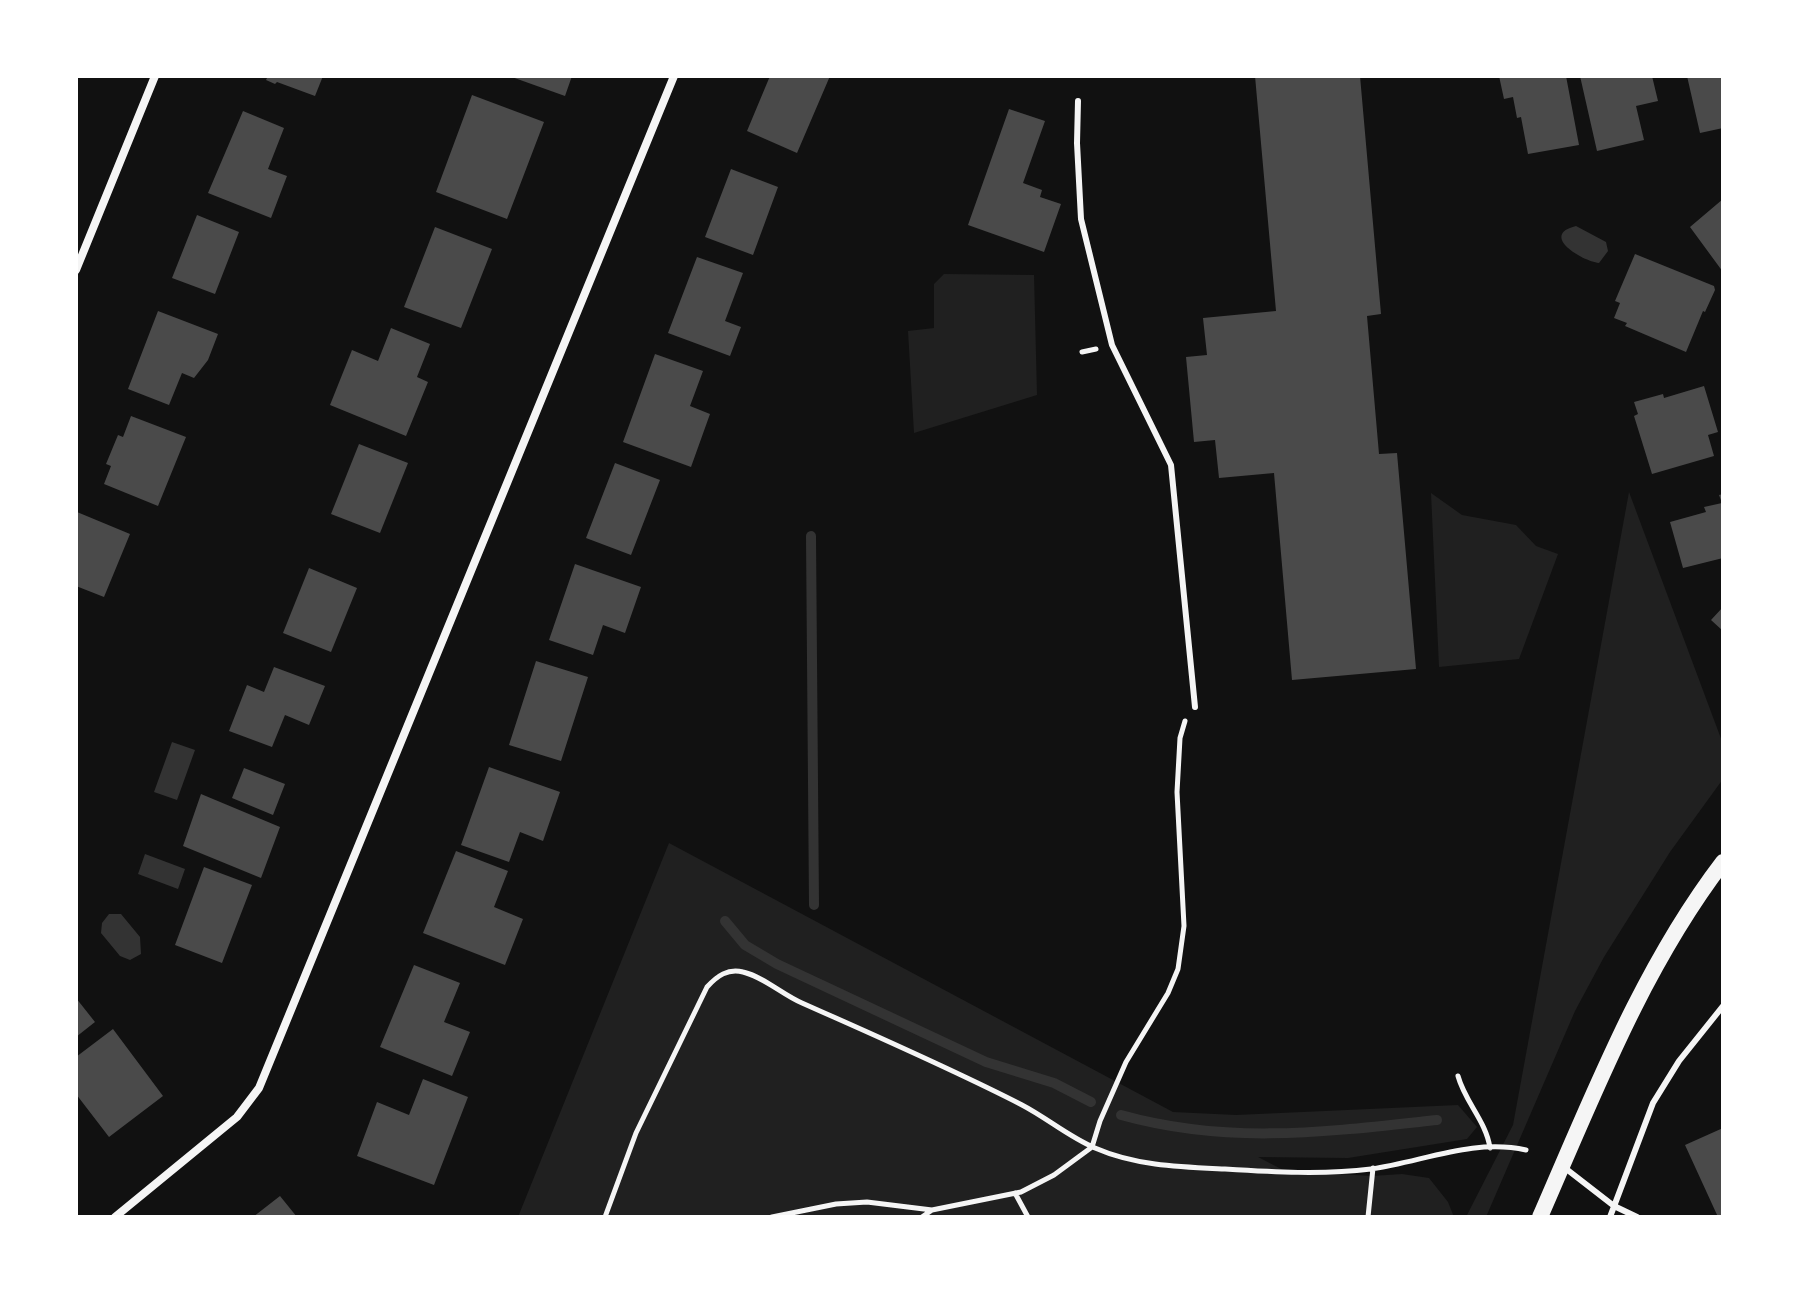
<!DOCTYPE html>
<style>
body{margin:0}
#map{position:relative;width:1799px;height:1293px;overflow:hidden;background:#111;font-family:"Public Sans",sans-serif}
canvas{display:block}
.frame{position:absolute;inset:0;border:78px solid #fff;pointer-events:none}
</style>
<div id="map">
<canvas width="1799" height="1293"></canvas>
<div class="frame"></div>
</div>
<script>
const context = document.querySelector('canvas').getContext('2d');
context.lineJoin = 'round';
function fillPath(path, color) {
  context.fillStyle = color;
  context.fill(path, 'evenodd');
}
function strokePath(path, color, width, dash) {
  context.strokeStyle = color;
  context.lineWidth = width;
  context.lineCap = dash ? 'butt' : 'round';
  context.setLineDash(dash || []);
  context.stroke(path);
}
fillPath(new Path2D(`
 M944,274L1034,275L1037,395L914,433L908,331L934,328V284Z
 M1629,492L1723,744V779L1670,852L1604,957L1575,1011L1486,1217H1466L1513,1125Z
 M1431,493L1462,515L1516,525L1536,546L1558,554L1519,659L1439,667Z
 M669,843L1173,1112L1236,1115L1458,1105L1477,1127L1467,1139L1348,1158L1258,1157L1285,1171L1372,1176L1402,1174L1429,1178L1448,1202L1454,1217H518Z`), '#202020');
fillPath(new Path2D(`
 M1576,226L1606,242L1608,251L1599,263C1582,261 1539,235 1576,226Z
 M172,742L195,750L177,800L154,792Z
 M145,854L185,869L178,889L138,874Z
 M109,914H121L140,937L141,954L130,960L120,956L101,933L102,923Z`), '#333');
strokePath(new Path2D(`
 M811,536L814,905
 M725,921L745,945L777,964L986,1062L1054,1083L1091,1102
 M1121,1115C1229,1145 1326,1132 1437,1120`), '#333', 10);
fillPath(new Path2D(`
 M268,76H323L315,96L277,82L275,84L266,80Z
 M509,76H572L565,96Z
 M770,76H830L797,153L747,131Z
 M1255,76H1360L1381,314L1367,316L1379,454L1397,453L1416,669L1292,680L1274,473L1219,478L1215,440L1194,442L1186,357L1207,355L1203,318L1276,311Z
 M1499,76H1566L1579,145L1528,154L1521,117L1517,118L1513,97L1504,99Z
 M1580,76H1652L1658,101L1636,106L1644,140L1597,151Z
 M1687,76H1723V128L1700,133Z
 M472,95L544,122L507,219L436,192Z
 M1009,109L1045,121L1023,183L1042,190L1040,197L1061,204L1044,252L968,225Z
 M243,111L284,128L268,169L287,176L271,218L208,193Z
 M731,169L778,187L753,255L705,237Z
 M1723,199V272L1690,227Z
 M197,215L239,232L215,294L172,278Z
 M435,227L492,249L461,328L404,307Z
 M1635,254L1714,286L1715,290L1705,312L1703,311L1686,352L1625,326L1627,323L1614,318L1620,303L1615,301Z
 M697,257L743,273L725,321L741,327L730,356L668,333Z
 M158,311L218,334L208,360L194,378L182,373L169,405L128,389Z
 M391,328L430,344L417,377L428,382L406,436L330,405L352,350L378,361Z
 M655,354L703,371L690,406L710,414L691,467L623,442Z
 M1704,386L1718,432L1708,435L1714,456L1652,474L1634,416L1638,414L1634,402L1663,394L1664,398Z
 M131,416L186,437L158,506L104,484L111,466L106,464L118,435L123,437Z
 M359,444L408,463L380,533L331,514Z
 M615,463L660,480L631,555L586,538Z
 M1723,494V558L1683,568L1670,522L1706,512L1704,507L1722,503L1719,495Z
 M77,512L130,534L104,597L76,586Z
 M575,564L641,587L625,633L603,625L593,655L549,640Z
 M309,568L357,588L331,652L283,633Z
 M1723,607V631L1711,620Z
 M536,661L588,677L561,761L509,745Z
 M274,667L325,686L309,725L285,715L272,747L229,731L247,685L264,692Z
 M489,767L560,792L543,841L520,832L509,862L461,845Z
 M244,768L285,784L273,815L232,798Z
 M201,794L280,827L261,878L183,846Z
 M456,851L508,871L494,907L523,919L505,965L423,933Z
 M204,867L252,885L222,963L175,945Z
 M414,965L460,983L444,1022L470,1032L452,1076L380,1047Z
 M76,998L95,1022L76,1037Z
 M113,1029L163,1096L109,1137L76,1094V1057Z
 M423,1079L468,1097L434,1185L357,1156L377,1102L409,1115Z
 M1723,1128V1217H1718L1685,1145Z
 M280,1196L297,1217H253Z`), '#4a4a4a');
strokePath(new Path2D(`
 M1082,352L1096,349
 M1458,1076C1465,1102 1486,1121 1490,1148
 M1015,1193L1028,1217
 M605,1217L636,1133L707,987C717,976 728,968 743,972C764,977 783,995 802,1003C876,1036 950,1068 1022,1105C1047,1118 1069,1137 1095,1148C1136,1166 1181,1167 1225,1169C1273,1172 1323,1175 1371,1169C1422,1162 1473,1138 1526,1150
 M772,1217L836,1204L867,1202L932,1210
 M922,1217L932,1210L1021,1192L1054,1175L1092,1147L1100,1121L1126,1062L1168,993L1178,969L1184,926L1177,792L1180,738L1185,721
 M1368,1217L1373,1168`), '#f5f5f5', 5);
strokePath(new Path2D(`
 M1078,101L1077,143L1081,219L1112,345L1171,465L1195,707
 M1565,1168L1614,1206L1637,1217
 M1610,1217L1653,1103L1679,1061L1723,1006`), '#f5f5f5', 6);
strokePath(new Path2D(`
 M76,270L155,76
 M115,1217L237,1117L259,1088L674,76`), '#f5f5f5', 8);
strokePath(new Path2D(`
 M1540,1217C1593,1096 1642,968 1723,862`), '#f5f5f5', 16);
</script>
